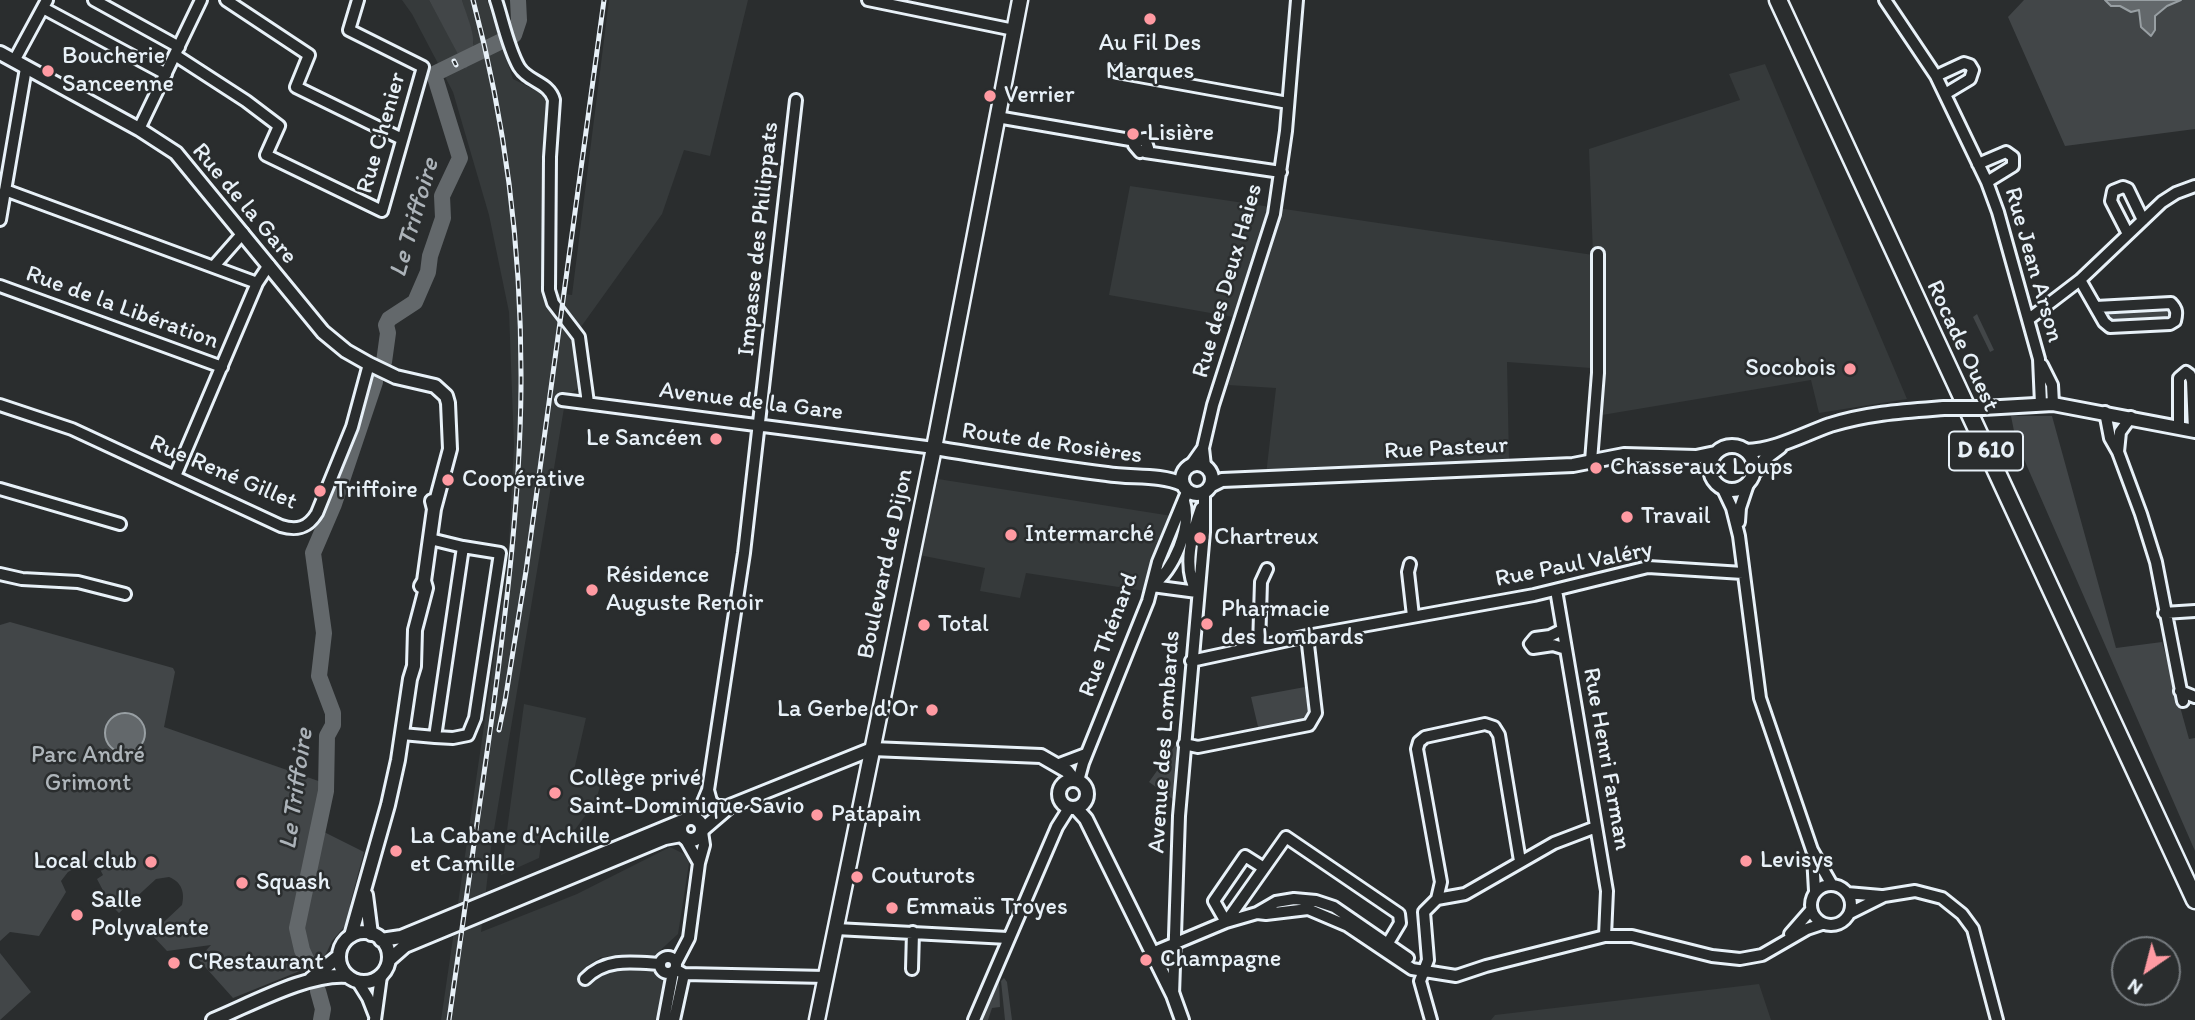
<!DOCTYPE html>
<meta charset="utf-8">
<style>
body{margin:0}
#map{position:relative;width:2195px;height:1020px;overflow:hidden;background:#2a2d2e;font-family:Itim,sans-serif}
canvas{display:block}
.north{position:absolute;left:2111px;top:936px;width:70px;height:70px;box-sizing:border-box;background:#2a2d2e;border:2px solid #767b7f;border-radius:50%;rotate:215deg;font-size:19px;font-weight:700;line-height:28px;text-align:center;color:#e8f1f8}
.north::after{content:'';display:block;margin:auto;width:24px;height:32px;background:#ff9aa2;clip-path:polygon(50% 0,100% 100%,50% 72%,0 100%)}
</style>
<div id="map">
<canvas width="2195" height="1020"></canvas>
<div class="north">N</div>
</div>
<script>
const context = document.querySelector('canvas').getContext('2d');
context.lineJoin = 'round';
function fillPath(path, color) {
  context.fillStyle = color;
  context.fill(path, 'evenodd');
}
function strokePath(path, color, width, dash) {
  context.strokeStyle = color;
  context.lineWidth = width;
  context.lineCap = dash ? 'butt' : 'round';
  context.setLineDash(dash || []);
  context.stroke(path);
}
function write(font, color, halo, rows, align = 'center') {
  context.font = font + ' Itim,sans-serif';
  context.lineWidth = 5;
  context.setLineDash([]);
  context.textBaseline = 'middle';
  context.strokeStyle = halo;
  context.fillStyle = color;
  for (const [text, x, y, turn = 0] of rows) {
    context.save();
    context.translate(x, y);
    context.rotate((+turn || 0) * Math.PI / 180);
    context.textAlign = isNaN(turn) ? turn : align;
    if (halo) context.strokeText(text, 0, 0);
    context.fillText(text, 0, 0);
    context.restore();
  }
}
fillPath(new Path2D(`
 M402,0H429L443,25L474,44L462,0H487L513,79L547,96L545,292L572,295L609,0H748L710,156L684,150L662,214L573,338L581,387L566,396L491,848L481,932L577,894L670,847L690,857L678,934L654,956L601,957L584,968L652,967L670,988L666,1020H441L508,561L514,446L509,312L489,215L453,92L412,14Z
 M1765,64L1907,399L1819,413L1811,380L1602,415L1605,369L1507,362L1509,460L1266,475L1276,388L1228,385L1250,320L1109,295L1130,186L1593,255L1589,149L1740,100L1729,74Z
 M938,479L1058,498L1172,516L1145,591L1026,573L1020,598L980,591L985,568L919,555Z
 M524,704L586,718L572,779L600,786L596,801L574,831L541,844L539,858L501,875Z
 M1759,984L1771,1020H1491L1495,1015Z`), '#363a3b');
fillPath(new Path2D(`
 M429,0H462C470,27 481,42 466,69Z
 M2024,0H2195V129L2065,146L2008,17Z
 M2167,306L2173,311L2170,320L2115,324L2108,319L2110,311Z
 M1977,314L1994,350L1990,352L1973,317Z
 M2011,416H2052L2116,648L2162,642L2189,739L2195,738V851L2016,441Z
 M10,622L173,668L175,672L164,727L327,784L318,829L364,852L350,904V920L332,941L322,962L233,998L198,959L211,945L167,951L151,934L182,905C185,893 182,882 169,877L156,879L119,913L110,904L97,879L103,875L94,858L68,872L61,881L66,892L39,936L10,932L0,941V625Z
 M1305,687L1309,716L1305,721L1259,731L1251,697Z
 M1179,740L1174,800L1149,782Z
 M0,953L31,992L0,1020Z
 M1004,978L1007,982L1012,1020H1005L1001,981Z
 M999,980L1000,1007L992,1008L988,1020H983Z`), '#424648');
const water = new Path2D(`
 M2105,0H2181L2167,6L2155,16V30L2151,36L2141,27L2139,10L2131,12L2120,6H2111Z
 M105 733a20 20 0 1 1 40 0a20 20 0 1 1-40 0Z`);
fillPath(water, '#63686b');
strokePath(water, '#989fa3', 2);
strokePath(new Path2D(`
 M384,362L388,333L386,325L389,319L415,302L428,272L430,256L443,218L442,196L460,158L434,74L514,35L519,20L518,0
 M308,963L302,950L297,928L326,791L327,736L333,725V713L319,676L324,633L313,553L334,504L375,382
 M318,991L323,1009L321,1020`), '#63686b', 16);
const minor = new Path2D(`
 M94,0L179,47
 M226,0L309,55L296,87L402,139
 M496,0C503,21 508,48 519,67C528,82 549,82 554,100L550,157L549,290L553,303L579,337L588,403
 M868,0L1014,30
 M1885,0L1936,76L1987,182L1998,212L2039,359L2041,404
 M43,8L166,74
 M175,55L246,101L279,126L266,155L382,211L423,67L349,30L358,0
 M14,61L47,0
 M1117,72L1288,103
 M1936,76L1964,63L1970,65L1973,70L1970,79L1945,94
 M997,117L1136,141L1145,139L1148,148L1140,152L1134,145L1136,141
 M139,129L201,0
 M1145,152L1281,172
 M1978,164L2006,152L2013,157V166L1987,182
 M5,190L257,283
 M0,220L26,68
 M2128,234L2111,201L2113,191L2123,187L2128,189L2143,220
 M214,266L243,233
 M2080,280L2104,322L2110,327L2170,324L2175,321C2177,313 2177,309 2171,303L2096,307
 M0,286L222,367
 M2029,319L2080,280L2162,202L2176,193L2195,186
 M2042,365L2052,385L2053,404
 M562,400L934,448
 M0,405L72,429L281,526C297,531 308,528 317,513L352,427L369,364
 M2105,412L2110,438L2118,452L2141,514L2156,562L2183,701
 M2179,427V378L2186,372L2190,375L2192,381L2194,430
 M2118,452L2120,432L2131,417
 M1591,461L1598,373V254
 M1191,465L1203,448
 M1205,466L1203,448L1213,405L1274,214L1286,131L1297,0
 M175,476L257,283L269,265
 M0,489L120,524
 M1723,489L1732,508L1739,536L1760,698L1812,850L1832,885
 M1739,522L1740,508L1748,484
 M1410,564L1408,572L1413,616
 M0,574L22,579L78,582L125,594
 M1152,586C1174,569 1192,528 1184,501
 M1152,586L1197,592
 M1556,590L1607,891L1605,936
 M1197,592C1182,568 1192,533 1201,508
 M2164,613L2195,611
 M1562,630L1550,636L1535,638L1530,644L1533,648L1553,645L1566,649
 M1259,646L1261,582L1267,569
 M1191,661L1307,636L1534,595L1648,567L1743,573
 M2180,691L2195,697
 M402,734L435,737L463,547L430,539
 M435,737L453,738L468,735L475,718L500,553L463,547
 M1184,744L1198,747L1309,725L1316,713L1307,636
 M1057,765L1086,754
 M1078,781L1083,763L1148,601L1158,562L1187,492
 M708,790L711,801L716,806H722
 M688,818L700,809L708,790L744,553L796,100
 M686,840L699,863
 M1813,856L1815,891
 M1264,868L1245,856L1214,901L1226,922L1286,837L1399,914L1400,923L1388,943
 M1811 905a20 20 0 1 1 40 0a20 20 0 1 1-40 0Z
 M1847,893L1881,896
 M1437,899L1441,882L1417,749L1419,742L1425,737L1485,724L1494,727L1499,735L1520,861
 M1257,913L1266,914L1308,909L1348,926L1412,969L1456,976L1486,966L1605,936H1632L1712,956L1740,959L1762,955L1807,929L1822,924
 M1850,913L1884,896L1915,891L1942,898L1962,914L1973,929L1997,1020
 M836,929L1008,938
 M1790,934L1811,910
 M1152,953L1226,922L1257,913L1276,902L1294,899L1316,901L1334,907L1408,958
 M660 965a8 8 0 1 1 16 0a8 8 0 1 1-16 0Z
 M676,963L689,938L699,863L704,845L702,832
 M675,969L684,974L826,977
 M912,969L913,932
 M585,979C605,958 632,962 659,964
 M358,982L368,998L375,1016
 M1173,995L1179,816L1204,532V493
 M375,1020L381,976
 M664,1020L673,972
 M674,1020L684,974
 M974,1020L1057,827L1069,808
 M1431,1020L1420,981L1428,960L1424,912L1437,899L1465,894L1554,843L1596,827`);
const tertiary = new Path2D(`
 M0,53L139,129L176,153L323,332L346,351L369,364L396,377L435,386L446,396L448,403L450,449L434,509
 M1983,408L2053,404L2195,431
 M1710 468a22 22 0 1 1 44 0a22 22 0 1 1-44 0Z
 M934,448C991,457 1049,467 1107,474C1131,478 1160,474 1182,484
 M1746,451C1776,450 1802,435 1830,425C1868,413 1905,411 1944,408
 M1182 479a15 15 0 1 1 30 0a15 15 0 1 1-30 0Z
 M1753,474L1768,456L1780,447
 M1210,486L1222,480L1573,465L1624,455L1696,457L1715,453
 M421,586L424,581L434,509L432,501
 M1059 794a14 14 0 1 1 28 0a14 14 0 1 1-28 0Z
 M1077,809L1086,819L1173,995L1182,1020
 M680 829a11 11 0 1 1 22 0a11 11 0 1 1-22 0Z
 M702,830L730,806L872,749L1041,756L1067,771L1074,780
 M366,895L371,934
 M339 957a25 25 0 1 1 50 0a25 25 0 1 1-50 0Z
 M351,936L388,805L398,760L410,679L414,666L415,630L426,588L424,581
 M381,940L401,937L682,821
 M389,960L405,946L665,838L681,835
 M311,979L339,956
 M213,1020C250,1005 309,972 348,976`);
const secondary = new Path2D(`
 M817,1020L934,448L1020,0`);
const primary = new Path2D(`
 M1778,0L2195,900`);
strokePath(minor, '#e8f1f8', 16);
strokePath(tertiary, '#e8f1f8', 18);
strokePath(secondary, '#e8f1f8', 19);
strokePath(primary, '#e8f1f8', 21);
strokePath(minor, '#2a2d2e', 10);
strokePath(tertiary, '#2a2d2e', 12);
strokePath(secondary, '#2a2d2e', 14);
strokePath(primary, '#2a2d2e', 16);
const rail = new Path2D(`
 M454,61L456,65
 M499,730L505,701L526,571L604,0
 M449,1020C464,917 479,814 493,710C507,603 520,496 521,388C522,257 507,127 473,0`);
strokePath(rail, '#e8f1f8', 5);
strokePath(rail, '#2a2d2e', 2.5, [8]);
const tertiaryBridge = new Path2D(`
 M1944,408H1983`);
strokePath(tertiaryBridge, '#e8f1f8', 18, []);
strokePath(tertiaryBridge, '#2a2d2e', 12);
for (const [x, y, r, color] of [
 [1150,19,7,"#ff9aa2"],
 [48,71,7,"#ff9aa2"],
 [990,96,7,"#ff9aa2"],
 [1133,134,7,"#ff9aa2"],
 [1850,369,7,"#ff9aa2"],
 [716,439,7,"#ff9aa2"],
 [1596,468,7,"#ff9aa2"],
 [448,480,7,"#ff9aa2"],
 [320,491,7,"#ff9aa2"],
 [1627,517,7,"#ff9aa2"],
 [1011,535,7,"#ff9aa2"],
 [1200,538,7,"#ff9aa2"],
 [592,590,7,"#ff9aa2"],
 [1207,624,7,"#ff9aa2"],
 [924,625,7,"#ff9aa2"],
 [932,710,7,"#ff9aa2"],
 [555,793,7,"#ff9aa2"],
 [817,815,7,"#ff9aa2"],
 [396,851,7,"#ff9aa2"],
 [1746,861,7,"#ff9aa2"],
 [151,862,7,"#ff9aa2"],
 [857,877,7,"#ff9aa2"],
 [242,883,7,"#ff9aa2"],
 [892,908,7,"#ff9aa2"],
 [77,915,7,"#ff9aa2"],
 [1146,960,7,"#ff9aa2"],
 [174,963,7,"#ff9aa2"]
]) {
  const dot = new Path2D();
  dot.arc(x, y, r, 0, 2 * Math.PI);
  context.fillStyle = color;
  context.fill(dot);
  strokePath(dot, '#2a2d2e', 2.5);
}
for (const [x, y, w] of [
 [1986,451,74]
]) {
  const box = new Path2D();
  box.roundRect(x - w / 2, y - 19.5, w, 39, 5);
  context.fillStyle = '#2a2d2e';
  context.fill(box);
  strokePath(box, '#e8f1f8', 2);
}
write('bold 23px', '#e8f1f8', null, [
 ["D 610",1986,451]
]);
write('24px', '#e8f1f8', '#2a2d2e', [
 ["Au Fil Des",1150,44,"center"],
 ["Marques",1150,72,"center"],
 ["Boucherie",62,57],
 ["Sanceenne",62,85],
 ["Verrier",1004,96],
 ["Lisière",1147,134],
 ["Socobois",1836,369,"right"],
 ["Le Sancéen",702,439,"right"],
 ["Chasse aux Loups",1610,468],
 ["Coopérative",462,480],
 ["Triffoire",334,491],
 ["Travail",1641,517],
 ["Intermarché",1025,535],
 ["Chartreux",1214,538],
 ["Résidence",606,576],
 ["Auguste Renoir",606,604],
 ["Pharmacie",1221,610],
 ["des Lombards",1221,638],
 ["Total",938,625],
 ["La Gerbe d'Or",918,710,"right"],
 ["Collège privé",569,779],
 ["Saint-Dominique Savio",569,807],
 ["Patapain",831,815],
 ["La Cabane d'Achille",410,837],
 ["et Camille",410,865],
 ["Levisys",1760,861],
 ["Local club",137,862,"right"],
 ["Couturots",871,877],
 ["Squash",256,883],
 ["Salle",91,901],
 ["Polyvalente",91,929],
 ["Emmaüs Troyes",906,908],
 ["Champagne",1160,960],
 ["C'Restaurant",188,963]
], 'left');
write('24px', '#e8f1f8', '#2a2d2e', [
 ["Rue Chenier",382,133,-74],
 ["Rue de la Gare",244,204,50],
 ["Impasse des Philippats",759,239,-84],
 ["Rue Jean Arson",2033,265,74],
 ["Rue des Deux Haies",1228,281,-74],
 ["Rue de la Libération",122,308,20],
 ["Rocade Ouest",1962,346,65],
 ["Avenue de la Gare",751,402,7],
 ["Route de Rosières",1052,444,8],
 ["Rue Pasteur",1446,449,-3],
 ["Rue René Gillet",223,473,23],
 ["Boulevard de Dijon",886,564,-78],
 ["Rue Paul Valéry",1574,565,-11],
 ["Rue Thénard",1109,635,-70],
 ["Avenue des Lombards",1165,742,-86],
 ["Rue Henri Farman",1606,759,80]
]);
write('24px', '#aeb5ba', '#2a2d2e', [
 ["Parc André",88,756],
 ["Grimont",88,784]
]);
write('italic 26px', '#acb3b9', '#2a2d2e', [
 ["Le Triffoire",415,218,-74],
 ["Le Triffoire",297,789,-82]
]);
</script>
